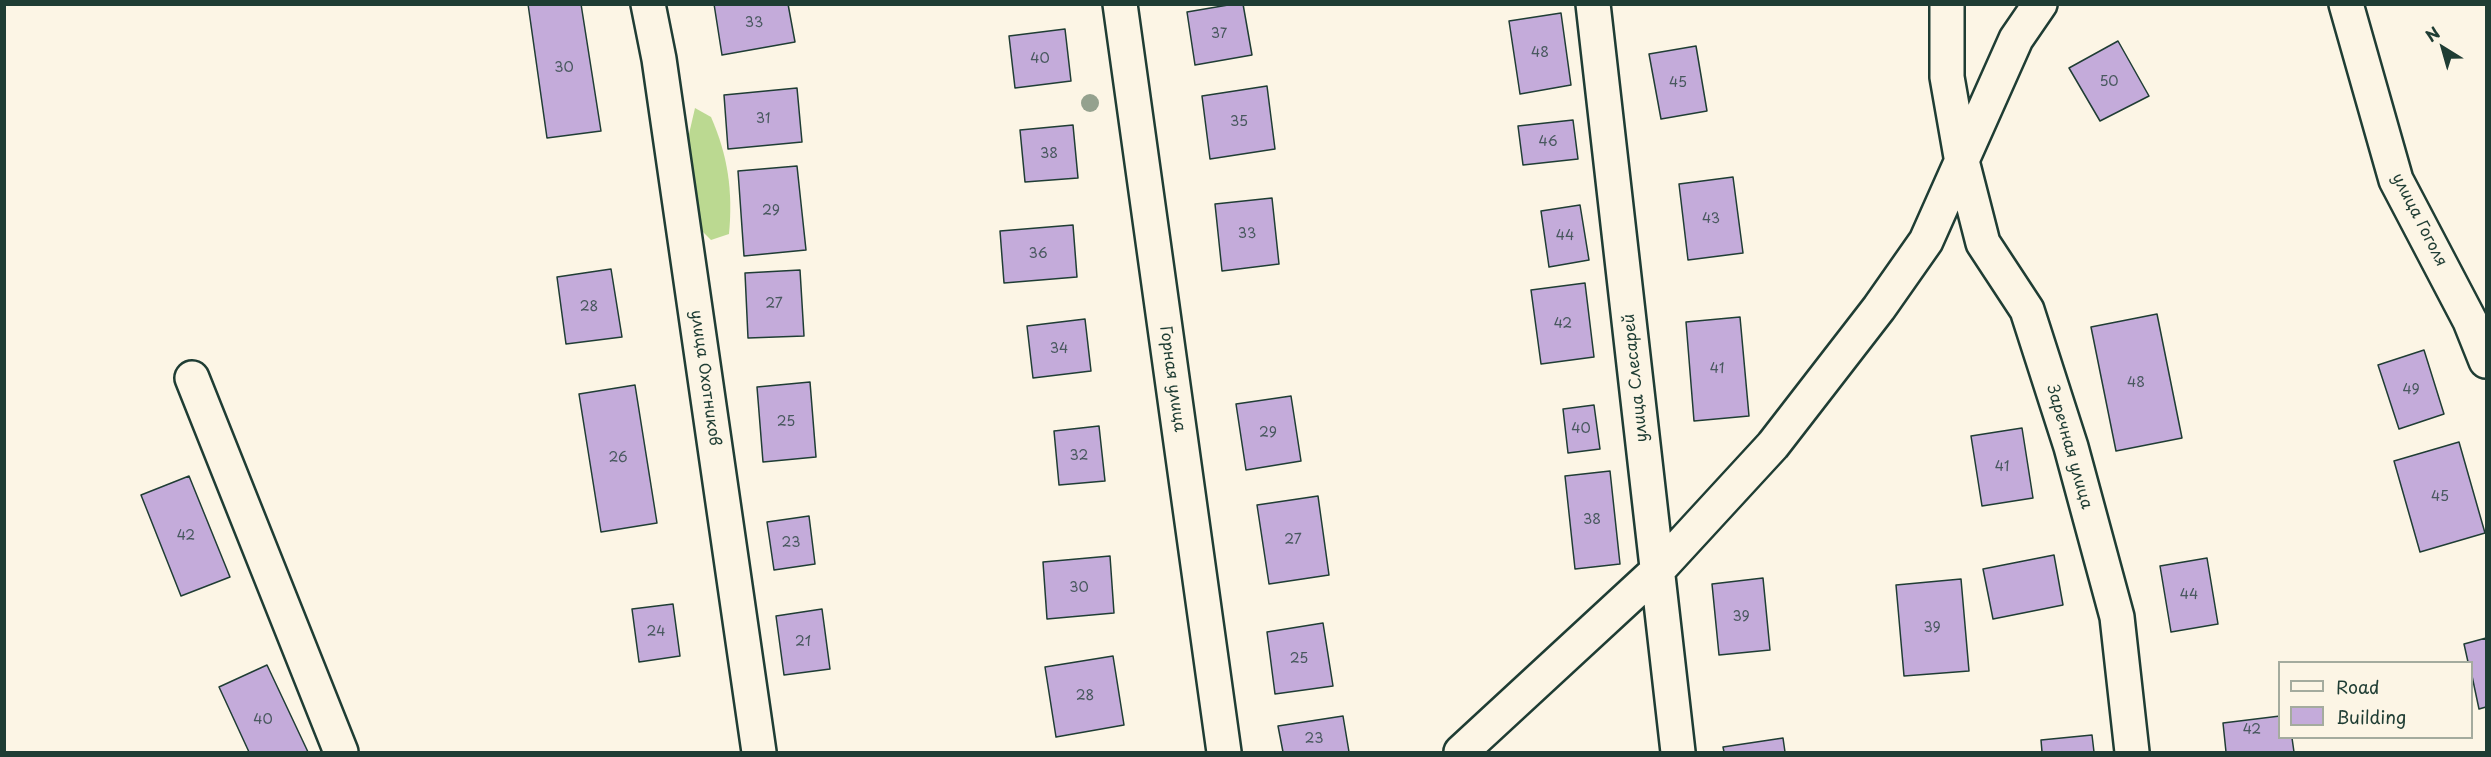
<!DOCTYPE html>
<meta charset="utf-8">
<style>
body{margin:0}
#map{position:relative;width:2491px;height:757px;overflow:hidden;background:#fcf5e5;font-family:"Playpen Sans",sans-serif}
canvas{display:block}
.frame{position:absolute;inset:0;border:6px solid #1f3d34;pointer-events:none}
.legend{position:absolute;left:2278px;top:661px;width:195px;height:78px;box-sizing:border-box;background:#fcf5e5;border:2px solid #a4ab9e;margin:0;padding:8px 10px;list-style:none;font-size:18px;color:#1f3d34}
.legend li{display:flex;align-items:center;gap:12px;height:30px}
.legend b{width:30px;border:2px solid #a4ab9e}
.north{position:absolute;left:2413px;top:18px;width:60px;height:60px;-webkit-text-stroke:4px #fcf5e5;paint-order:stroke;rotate:323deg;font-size:16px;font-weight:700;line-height:24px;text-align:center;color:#1f3d34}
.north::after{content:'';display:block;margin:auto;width:21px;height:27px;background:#1f3d34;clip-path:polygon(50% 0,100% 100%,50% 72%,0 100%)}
</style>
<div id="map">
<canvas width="2491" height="757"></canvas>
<div class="frame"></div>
<ul class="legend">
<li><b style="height:8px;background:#fcf5e5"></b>Road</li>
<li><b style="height:16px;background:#c4abda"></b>Building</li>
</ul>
<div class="north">N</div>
</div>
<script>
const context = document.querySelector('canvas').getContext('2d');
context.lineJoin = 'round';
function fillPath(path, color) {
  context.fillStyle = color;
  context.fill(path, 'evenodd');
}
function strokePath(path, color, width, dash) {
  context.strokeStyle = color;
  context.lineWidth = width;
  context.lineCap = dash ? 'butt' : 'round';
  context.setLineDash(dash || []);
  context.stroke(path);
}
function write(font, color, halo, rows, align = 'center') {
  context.font = font + ' "Playpen Sans",sans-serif';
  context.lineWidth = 6;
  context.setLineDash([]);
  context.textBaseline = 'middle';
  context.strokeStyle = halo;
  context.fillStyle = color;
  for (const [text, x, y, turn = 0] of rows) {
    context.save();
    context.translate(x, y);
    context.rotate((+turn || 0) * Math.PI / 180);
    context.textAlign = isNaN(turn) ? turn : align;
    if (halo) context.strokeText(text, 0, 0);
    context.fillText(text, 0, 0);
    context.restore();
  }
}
fillPath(new Path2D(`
 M695,108L711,117C728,156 733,191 729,234L711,240L696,225L686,147Z`), '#bbd991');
const building = new Path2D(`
 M528,4H581L601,131L547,138Z
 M714,4H788L795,42L722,55Z
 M1234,4H1243L1252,55L1195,65L1187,12Z
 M1561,13L1571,85L1520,94L1509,21Z
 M1065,29L1071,81L1015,88L1009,36Z
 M2118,41L2149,96L2100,121L2069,68Z
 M1696,46L1707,111L1661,119L1649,54Z
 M1267,86L1275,149L1210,159L1202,96Z
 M797,88L802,142L728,149L724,95Z
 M1573,120L1578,159L1523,165L1518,126Z
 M1073,125L1078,178L1025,182L1020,130Z
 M797,166L806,250L744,256L738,171Z
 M1733,177L1743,253L1688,260L1679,184Z
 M1272,198L1279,264L1222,271L1215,204Z
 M1580,205L1589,260L1549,267L1541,211Z
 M1073,225L1077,277L1004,283L1000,231Z
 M611,269L622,337L566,344L557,277Z
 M800,270L804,336L748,338L745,273Z
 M1585,283L1594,357L1541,364L1531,290Z
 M2157,314L2182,438L2116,451L2091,327Z
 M1740,317L1749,416L1694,421L1686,322Z
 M1085,319L1091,371L1033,378L1027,326Z
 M2424,350L2444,414L2399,429L2378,365Z
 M810,382L816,457L763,462L757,387Z
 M635,385L657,523L601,532L579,394Z
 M1291,396L1301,461L1246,470L1236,404Z
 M1594,405L1600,449L1568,453L1563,409Z
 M1099,426L1105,481L1059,485L1054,431Z
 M2022,428L2033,498L1982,506L1971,436Z
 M2459,442L2485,533L2420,552L2394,461Z
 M1610,471L1620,564L1575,569L1565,476Z
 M189,476L230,577L181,596L141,495Z
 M1318,496L1329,575L1269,584L1257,505Z
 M809,516L815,564L774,570L767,522Z
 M2054,555L2063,605L1993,619L1983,569Z
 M1110,556L1114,613L1047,619L1043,562Z
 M2207,558L2218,624L2171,632L2160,566Z
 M1763,578L1770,650L1719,655L1712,584Z
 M1961,579L1969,671L1904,676L1896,585Z
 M673,604L680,656L639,662L632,609Z
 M822,609L830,669L784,675L776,616Z
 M1323,623L1333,686L1275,694L1267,632Z
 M2486,638V707L2479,709L2472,676V662H2468L2464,644Z
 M1113,656L1124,725L1056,737L1045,667Z
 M267,665L308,752H249L219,687Z
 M1343,716L1349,752H1283L1278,726Z
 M2280,716V738H2292L2294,752H2226L2223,723Z
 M2092,735L2094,752H2042L2041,740Z
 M1783,738L1785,752H1724L1723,747Z`);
fillPath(building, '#c4abda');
strokePath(building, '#1f3d34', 1.5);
const minor = new Path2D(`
 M648,4L659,59L759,752
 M1120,4L1224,752
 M1593,4L1678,752
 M1947,4V77L1961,157L1983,243L2027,310L2071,447L2117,617L2132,752
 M2346,4L2396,180L2470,321L2486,361
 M192,378L341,752
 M1461,752L1657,571L1773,445L1879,308L1926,241L2016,39L2040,4`);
strokePath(minor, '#1f3d34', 38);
strokePath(minor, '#fcf5e5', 33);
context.fillStyle = '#94a18e';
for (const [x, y] of [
 [1090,103]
]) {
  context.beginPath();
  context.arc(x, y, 9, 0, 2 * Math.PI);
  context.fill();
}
write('14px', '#48585e', null, [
 ["33",754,23],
 ["37",1219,34],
 ["48",1540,53],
 ["40",1040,59],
 ["30",564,68],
 ["50",2109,82],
 ["45",1678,83],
 ["31",763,119],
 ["35",1239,122],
 ["46",1548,142],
 ["38",1049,154],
 ["29",771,211],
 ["43",1711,219],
 ["33",1247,234],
 ["44",1565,236],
 ["36",1038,254],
 ["27",774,304],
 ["28",589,307],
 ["42",1563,324],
 ["34",1059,349],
 ["41",1717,369],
 ["48",2136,383],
 ["49",2411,390],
 ["25",786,422],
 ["40",1581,429],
 ["29",1268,433],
 ["32",1079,456],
 ["26",618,458],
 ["41",2002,467],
 ["45",2440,497],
 ["38",1592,520],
 ["42",186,536],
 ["27",1293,540],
 ["23",791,543],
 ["30",1079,588],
 ["44",2189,595],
 ["39",1741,617],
 ["39",1932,628],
 ["24",656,632],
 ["21",803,642],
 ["25",1299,659],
 ["28",1085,696],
 ["40",263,720],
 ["42",2252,730],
 ["23",1314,739]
]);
write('16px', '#1f3d34', '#fcf5e5', [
 ["улица Гоголя",2419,220,63],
 ["улица Охотников",705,378,82],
 ["улица Слесарей",1636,378,-96],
 ["Горная улица",1172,379,82],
 ["Заречная улица",2069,447,74]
]);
</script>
